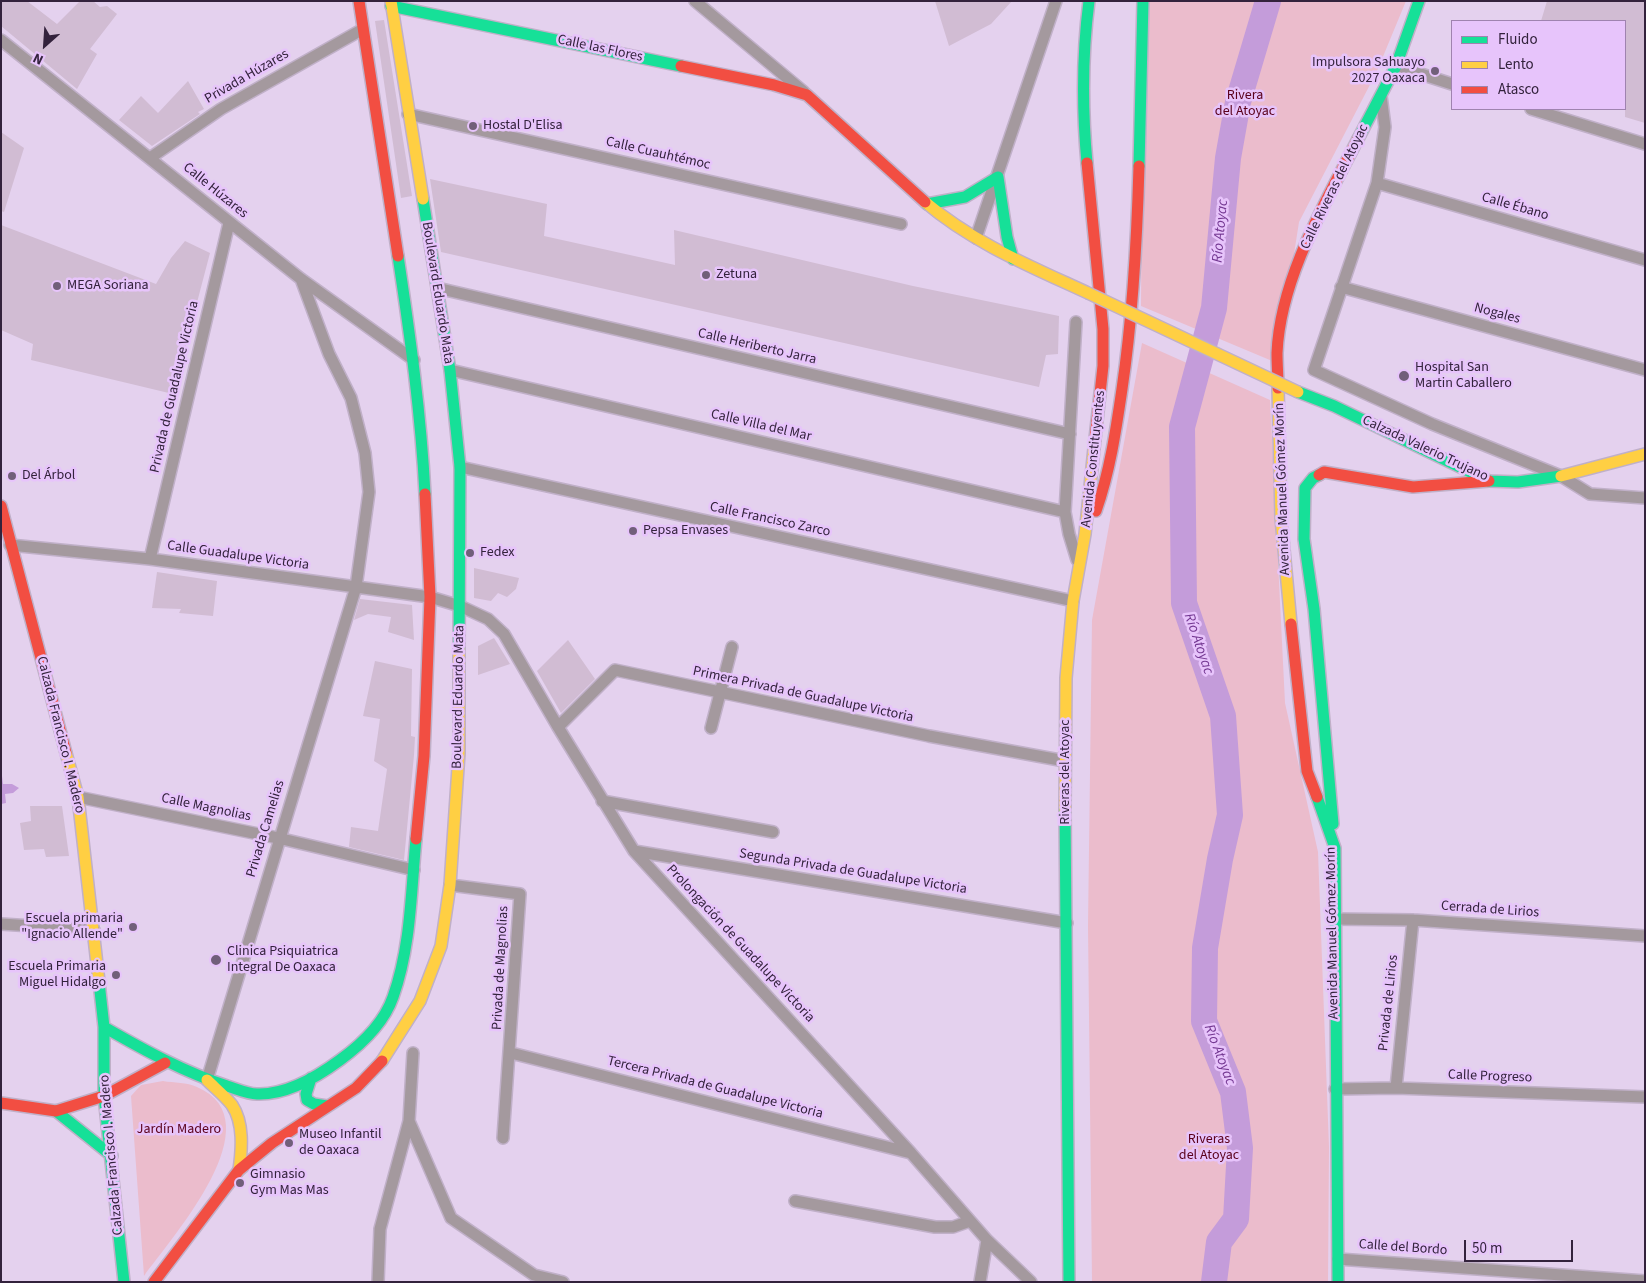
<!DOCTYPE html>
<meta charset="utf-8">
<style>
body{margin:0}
#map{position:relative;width:1646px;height:1283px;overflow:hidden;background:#e4d1ee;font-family:"Source Sans 3",sans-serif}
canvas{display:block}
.frame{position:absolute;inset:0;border:2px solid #33223c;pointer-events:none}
.legend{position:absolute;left:1451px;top:20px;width:175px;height:90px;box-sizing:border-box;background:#e7c4fb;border:1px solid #9f83af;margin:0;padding:6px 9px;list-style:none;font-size:15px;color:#33223c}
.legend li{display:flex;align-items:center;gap:10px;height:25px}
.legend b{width:25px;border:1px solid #9f83af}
.north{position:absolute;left:20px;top:20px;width:50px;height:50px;-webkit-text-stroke:4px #e7c4fb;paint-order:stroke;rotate:206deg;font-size:14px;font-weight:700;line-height:20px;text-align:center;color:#33223c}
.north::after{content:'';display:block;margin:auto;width:18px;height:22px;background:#33223c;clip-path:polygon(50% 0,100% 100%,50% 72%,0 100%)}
.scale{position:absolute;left:1464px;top:1240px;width:109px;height:22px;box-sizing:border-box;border:2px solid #33223c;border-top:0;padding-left:6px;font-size:15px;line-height:18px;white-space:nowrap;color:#33223c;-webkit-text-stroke:4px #e7c4fb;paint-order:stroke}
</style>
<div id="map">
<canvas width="1646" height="1283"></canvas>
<div class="frame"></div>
<ul class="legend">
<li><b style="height:6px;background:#16e098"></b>Fluido</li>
<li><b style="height:6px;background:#ffcf43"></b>Lento</li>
<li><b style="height:6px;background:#f24e42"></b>Atasco</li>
</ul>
<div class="north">N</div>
<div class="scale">50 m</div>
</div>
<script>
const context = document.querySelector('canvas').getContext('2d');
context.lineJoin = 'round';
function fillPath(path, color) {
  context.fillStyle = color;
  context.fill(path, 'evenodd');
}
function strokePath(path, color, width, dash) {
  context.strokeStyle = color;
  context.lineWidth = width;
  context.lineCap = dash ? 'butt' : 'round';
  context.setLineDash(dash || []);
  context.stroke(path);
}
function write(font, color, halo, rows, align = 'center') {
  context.font = font + ' "Source Sans 3",sans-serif';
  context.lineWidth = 5;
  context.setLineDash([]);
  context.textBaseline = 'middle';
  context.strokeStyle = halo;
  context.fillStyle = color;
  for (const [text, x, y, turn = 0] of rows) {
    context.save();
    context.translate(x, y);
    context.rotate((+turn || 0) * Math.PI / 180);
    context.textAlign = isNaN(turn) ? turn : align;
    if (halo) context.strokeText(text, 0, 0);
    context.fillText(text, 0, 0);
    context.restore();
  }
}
fillPath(new Path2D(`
 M1143,1H1406L1377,71L1299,222L1277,363L1141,306Z
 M1142,343L1270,400L1285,703L1318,852L1329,1147L1328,1282H1092L1088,926L1092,620Z
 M163,1081C174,1083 187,1082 197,1087C276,1121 172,1237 144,1276L131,1096L141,1085Z`), '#ebbccc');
fillPath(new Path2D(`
 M1,768L3,784H12L19,788L13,793L5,794L6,803L1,804Z`), '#c49cda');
strokePath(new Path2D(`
 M1214,1282L1219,1242L1236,1219L1240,1148L1233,1092L1204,1021L1205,948L1220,859L1230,815L1223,716L1184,603L1182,427L1214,308L1228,158L1238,102L1268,1`), '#c49cda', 26);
fillPath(new Path2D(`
 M1,1H27L57,24L80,1H93L100,7L107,6L117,14L90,49L97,54L77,89L1,26Z
 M935,1H1012L991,24L949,46Z
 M1547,1H1645V123L1625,117V21H1541Z
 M384,20L412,196L401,198L375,21Z
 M188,81L204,109L198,112L200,114L152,146L119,120L141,96L158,113Z
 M1,132L24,148L4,212L1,211Z
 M430,179L547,204L544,236L675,265L674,230L913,286L1059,316L1058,354L1046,355L1039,387L441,252Z
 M1,225L156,284L171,258L185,241L210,253L173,394L31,360L33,344L1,330Z
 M474,568L519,578L516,589L507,597L498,593L491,601L474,598Z
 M157,572L217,581L213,616L179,613L181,609L152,608Z
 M360,599L412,605L414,640L388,632L391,617L368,614L354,620Z
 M494,638L510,664L478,675V646Z
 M568,640L595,679L561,713L537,671Z
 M375,661L412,669L411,736L415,737L414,755L404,860L349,847L351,827L378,831L387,769L374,761L380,719L363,716Z
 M30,806H62L69,856L46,857L44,849L24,850L20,823L31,821Z`), '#d1bcd3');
const street = new Path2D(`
 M695,1L804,92
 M1,40L301,279L414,360
 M1396,66L1452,84
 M1381,96L1385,127L1377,183L1314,370L1432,424L1561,476L1590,494L1645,498
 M1531,109L1645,144
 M408,114L901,224
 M150,158L221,109L363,29
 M1377,183L1645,260
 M976,238L1056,1
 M1341,287L1645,370
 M437,288L1070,434
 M1076,322L1065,512L1069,534L1077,560
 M450,370L1065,512
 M460,467L1073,601
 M10,545L150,559L430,597L460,606L488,619L504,634L558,727L634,851L911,1153L987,1240L1031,1282
 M150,559L229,223
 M558,727L615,670L929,736L1065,761
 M711,728L732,647
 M78,797L278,838L414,870
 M602,801L773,832
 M634,851L1067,923
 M450,885L520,894L503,1138
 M1334,919L1413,920L1645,936
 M1,924L94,930
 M413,1053L409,1121L451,1218L534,1275L563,1282
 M511,1053L911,1153
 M207,1080L356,587L369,492L365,453L351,398L329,354L301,279
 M1396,1088L1413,920
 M1335,1089L1396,1088L1645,1097
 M795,1201L935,1227H953L970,1221
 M1338,1259L1645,1281
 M378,1282L380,1229L409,1121
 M980,1282L987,1240`);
const fast = new Path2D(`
 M391,6L681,66
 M1358,139L1396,66L1419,1
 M1087,163C1082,108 1082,55 1089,1
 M1139,166L1143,1
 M998,177L1007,237L1013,259
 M423,199L450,370L460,467L459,649
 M927,204L965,197L998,177
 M398,256C410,335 421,414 425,494
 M1298,392L1334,406L1489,481L1518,482L1561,476
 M1319,475L1313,478L1305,488L1304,539L1314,609L1333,824
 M1317,797L1335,848L1338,1282
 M1065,810L1069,1282
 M99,982L104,1027V1096L124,1282
 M104,1027C144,1050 184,1072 227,1086C237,1089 247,1094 257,1094C286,1095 317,1077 340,1060C362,1044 384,1023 393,997C411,947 411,891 416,839
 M311,1078L306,1094L307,1100L314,1104L327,1106
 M56,1111L112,1156`);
const slow = new Path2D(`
 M391,1L423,199
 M925,202C973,243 1032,267 1088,293
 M1278,388L1281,518L1291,624
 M1561,476L1645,454
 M66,753L78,797L99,982
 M1065,810L1066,678L1073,601L1085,534L1095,439
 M382,1061L420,1001L441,946L450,885L459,753V649
 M207,1080C215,1088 225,1096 232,1105C244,1123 242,1149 239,1170`);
const jam = new Path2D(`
 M359,1L398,256
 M681,66L774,85L807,95L925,202
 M1087,163L1103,329V366L1095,439
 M1278,388C1278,376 1277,364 1277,353C1280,279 1325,203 1358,139
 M1319,475L1324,472L1413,487L1489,481
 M1,506L66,753
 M1096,511C1110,471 1116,430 1122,389C1133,315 1137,240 1139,166
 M1291,624L1307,771L1317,797
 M416,839L424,756L430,597L425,494
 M1,1103L56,1111L104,1096L165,1063
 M154,1282L239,1170L272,1143L356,1088L382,1061`);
strokePath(street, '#c0b0c8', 14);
strokePath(fast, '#c0b0c8', 14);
strokePath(slow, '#c0b0c8', 14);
strokePath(jam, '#c0b0c8', 14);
strokePath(street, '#a4999e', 11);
strokePath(fast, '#16e098', 11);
strokePath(slow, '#ffcf43', 11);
strokePath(jam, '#f24e42', 11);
const slowBridge = new Path2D(`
 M1088,293L1298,392`);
strokePath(slowBridge, '#c0b0c8', 14, []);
strokePath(slowBridge, '#ffcf43', 11);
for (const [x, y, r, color] of [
 [1435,71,5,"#715f7a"],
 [473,126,5,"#715f7a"],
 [706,275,5,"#715f7a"],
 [57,286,5,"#715f7a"],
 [1404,376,6,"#715f7a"],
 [12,476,5,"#715f7a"],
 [633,531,5,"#715f7a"],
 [470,553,5,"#715f7a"],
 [133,927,5,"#715f7a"],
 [216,960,6,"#715f7a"],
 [116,975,5,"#715f7a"],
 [289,1143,5,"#715f7a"],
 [240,1183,5,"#715f7a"]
]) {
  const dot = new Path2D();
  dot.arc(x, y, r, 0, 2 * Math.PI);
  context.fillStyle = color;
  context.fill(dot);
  strokePath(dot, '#e7c4fb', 2);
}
write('14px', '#33223c', '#e7c4fb', [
 ["Calle las Flores",600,49,12],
 ["Privada Húzares",247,77,-30],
 ["Calle Cuauhtémoc",658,154,13],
 ["Calle Riveras del Atoyac",1335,187,-64],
 ["Calle Húzares",215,191,39],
 ["Calle Ébano",1515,207,16],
 ["Boulevard Eduardo Mata",437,293,81],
 ["Nogales",1497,314,15],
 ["Calle Heriberto Jarra",757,347,13],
 ["Privada de Guadalupe Victoria",175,387,-77],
 ["Calle Villa del Mar",761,426,13],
 ["Calzada Valerio Trujano",1425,449,25],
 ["Avenida Constituyentes",1094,459,-84],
 ["Avenida Manuel Gómez Morín",1283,489,-92],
 ["Calle Francisco Zarco",770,520,12],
 ["Calle Guadalupe Victoria",238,556,8],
 ["Primera Privada de Guadalupe Victoria",803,695,12],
 ["Boulevard Eduardo Mata",459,697,-89],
 ["Calzada Francisco I. Madero",60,735,76],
 ["Riveras del Atoyac",1066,772,-90],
 ["Calle Magnolias",206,808,12],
 ["Privada Camelias",266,829,-73],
 ["Segunda Privada de Guadalupe Victoria",853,872,9],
 ["Cerrada de Lirios",1490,910,4],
 ["Avenida Manuel Gómez Morín",1333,933,-91],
 ["Prolongación de Guadalupe Victoria",740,944,47],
 ["Privada de Magnolias",501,968,-87],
 ["Privada de Lirios",1389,1003,-84],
 ["Calle Progreso",1490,1077,2],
 ["Tercera Privada de Guadalupe Victoria",715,1088,14],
 ["Calzada Francisco I. Madero",112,1155,-95],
 ["Calle del Bordo",1403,1248,4]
]);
write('14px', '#33223c', '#e7c4fb', [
 ["Impulsora Sahuayo",1425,63,"right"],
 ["2027 Oaxaca",1425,79,"right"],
 ["Hostal D'Elisa",483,126],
 ["Zetuna",716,275],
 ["MEGA Soriana",67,286],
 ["Hospital San",1415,368],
 ["Martin Caballero",1415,384],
 ["Del Árbol",22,476],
 ["Pepsa Envases",643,531],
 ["Fedex",480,553],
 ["Escuela primaria",123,919,"right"],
 ["\"Ignacio Allende\"",123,935,"right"],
 ["Clinica Psiquiatrica",227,952],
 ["Integral De Oaxaca",227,968],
 ["Escuela Primaria",106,967,"right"],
 ["Miguel Hidalgo",106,983,"right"],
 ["Museo Infantil",299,1135],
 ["de Oaxaca",299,1151],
 ["Gimnasio",250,1175],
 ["Gym Mas Mas",250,1191]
], 'left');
write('14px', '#5a001b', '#e7c4fb', [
 ["Rivera",1245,96],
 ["del Atoyac",1245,112],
 ["Jardín Madero",179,1130],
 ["Riveras",1209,1140],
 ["del Atoyac",1209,1156]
]);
write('italic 15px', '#743892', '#e7c4fb', [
 ["Río Atoyac",1221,231,-85],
 ["Río Atoyac",1198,644,71],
 ["Río Atoyac",1219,1055,69]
]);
</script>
